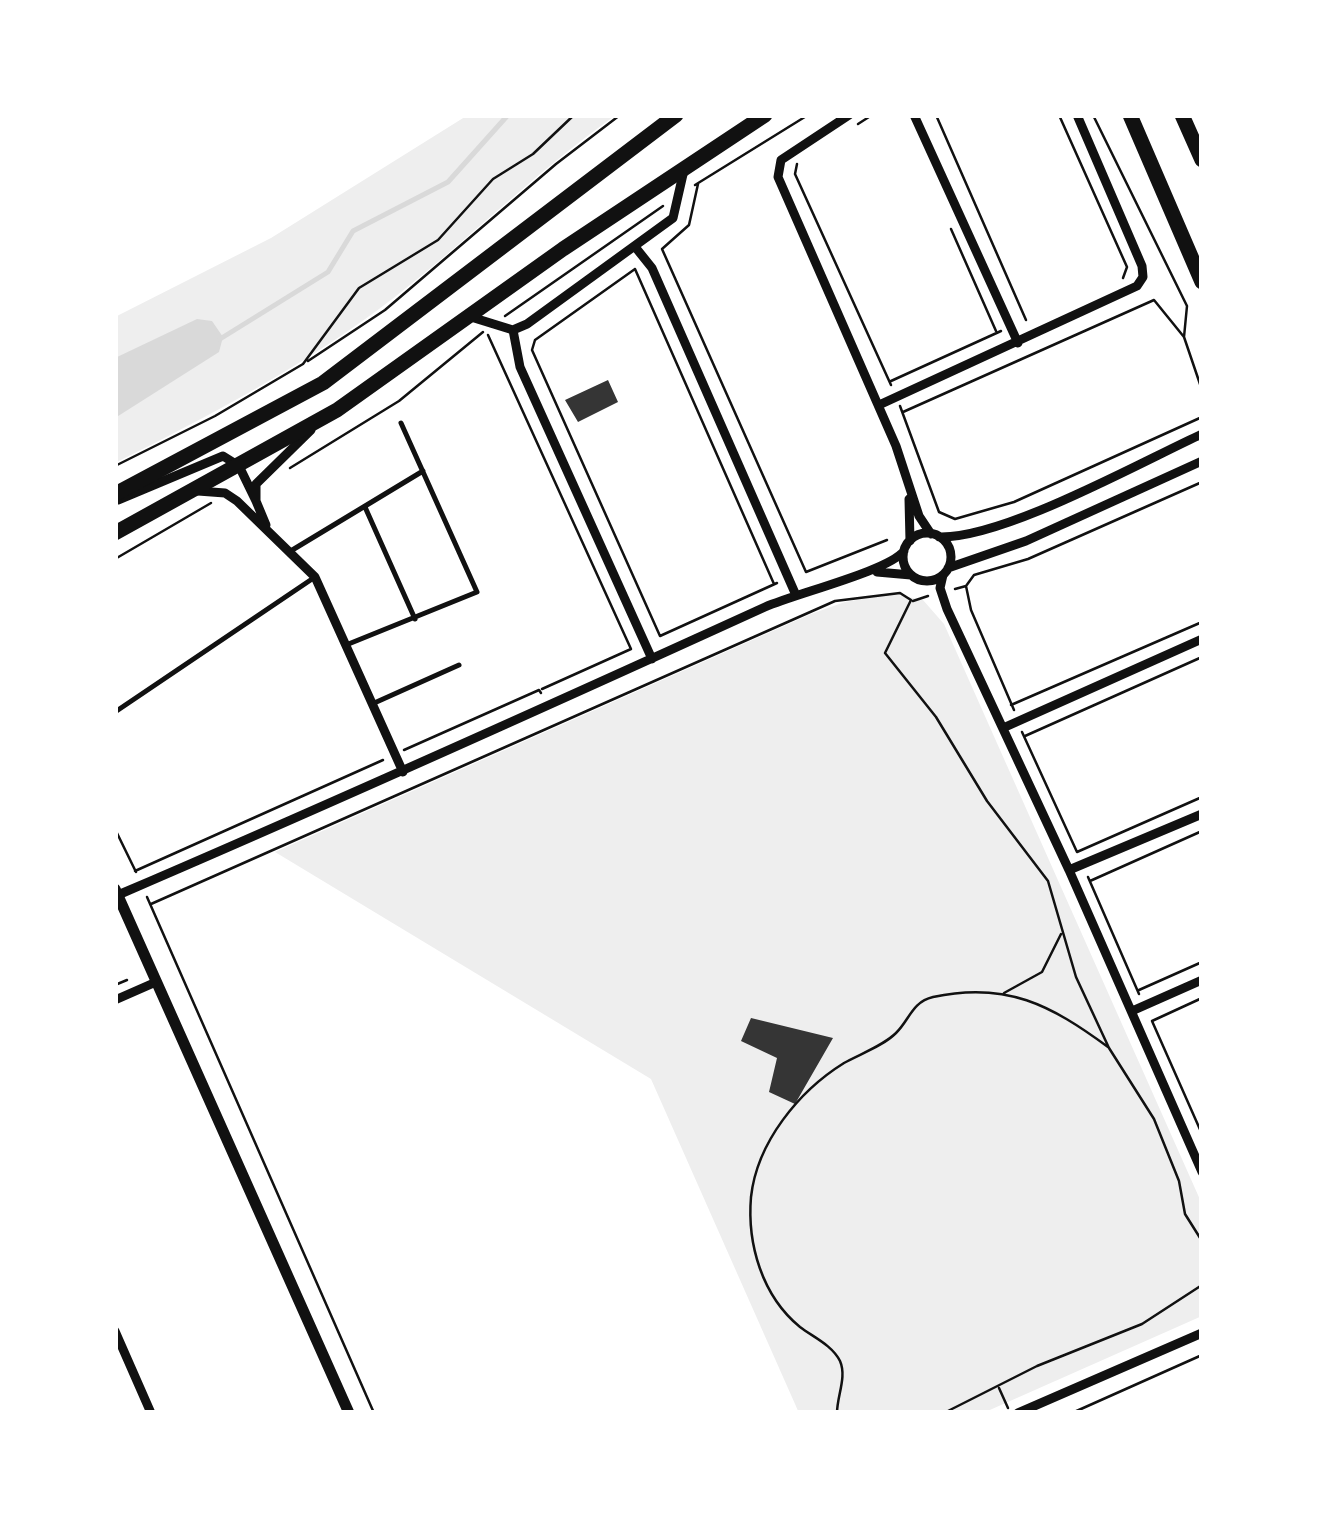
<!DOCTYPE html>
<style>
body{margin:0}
#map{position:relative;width:1317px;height:1528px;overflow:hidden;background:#fff;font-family:"IBM Plex Sans",sans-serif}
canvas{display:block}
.frame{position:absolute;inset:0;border:118px solid #fff;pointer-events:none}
</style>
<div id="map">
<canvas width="1317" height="1528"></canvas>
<div class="frame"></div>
</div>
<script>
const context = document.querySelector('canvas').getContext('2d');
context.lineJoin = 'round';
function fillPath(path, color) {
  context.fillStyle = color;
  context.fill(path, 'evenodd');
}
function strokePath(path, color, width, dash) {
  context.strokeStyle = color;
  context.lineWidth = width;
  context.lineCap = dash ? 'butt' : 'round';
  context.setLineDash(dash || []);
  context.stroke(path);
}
fillPath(new Path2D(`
 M468,115H616C532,174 461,248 379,309C296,370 207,417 115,463V317L271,238Z
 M893,594L923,600L944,624L1202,1204V1316L983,1413H799L651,1079L275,852L811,614L845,602Z`), '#eee');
fillPath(new Path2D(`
 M197,319L212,321L223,337L219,352L115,418V358Z`), '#d9d9d9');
strokePath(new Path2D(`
 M220,339L328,272L353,231L448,182L508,115`), '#d9d9d9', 5);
fillPath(new Path2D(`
 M608,380L618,402L578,422L565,400Z
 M751,1018L833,1038L795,1104L769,1092L777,1058L741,1041Z`), '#353535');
strokePath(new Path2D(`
 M936,115L1026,320
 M1059,115L1127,267L1123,278
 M1093,115L1187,306L1184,337L1202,390
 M858,124L872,115
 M797,164L795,174L891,385
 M698,184L689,225L662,249L806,572L887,540
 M695,185L808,115
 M951,229L996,331
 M505,316L663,206
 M488,335L631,649L542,689
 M308,361L385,310L556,164L620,115
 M891,381L1001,331
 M900,406L939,512L955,519L1014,502L1202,417
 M903,412L1154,300L1184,337
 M115,466L215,416L303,364L359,288L438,240L493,179L533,154L574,115
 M290,468L399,401L483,332
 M115,559L211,503
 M774,584L635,269L535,340L532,350L660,636L777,583
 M966,586L971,610L1014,710
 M955,589L966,586L974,575L1028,559L1202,482
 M913,601L928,596
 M1011,705L1202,622
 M1022,732L1077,852
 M1025,736L1202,657
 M404,750L539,690L541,693
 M115,829L136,872
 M1077,852L1202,797
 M135,871L383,760
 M1088,877L1139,994
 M1090,881L1202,831
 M147,897L374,1413
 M151,904L835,601L900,593L911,600L885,653L936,717L987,801L1048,881L1076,977L1109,1048L1154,1119L1179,1181L1185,1214L1202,1241
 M115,985L127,980
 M1139,990L1202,962
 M1004,993L1042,972L1061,934
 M1202,998L1152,1021L1202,1134
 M999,1388L1008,1408
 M837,1413C837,1396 847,1377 840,1361C832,1345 813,1337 800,1327C762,1296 747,1244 751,1197C757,1142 799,1091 844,1063C860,1054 883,1046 896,1033C910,1019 912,1002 933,997C1006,981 1051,1005 1108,1047
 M944,1413L1037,1366L1142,1324L1202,1285
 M1072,1413L1202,1355`), '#111', 2.5);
strokePath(new Path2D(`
 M365,507L415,619
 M289,552L423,471
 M346,645L477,592L401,423
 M372,704L459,665
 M115,712L315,577`), '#111', 5);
strokePath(new Path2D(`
 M849,115L781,160L778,177L896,446L919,516L931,534
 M914,115L1018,343
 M636,248L652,268L795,593
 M471,317L513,330L527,324L673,218L684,170
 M513,330L520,367L652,659
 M879,405L1137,286L1143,277L1142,266L1077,115
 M198,491L225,493L237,501L315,577L403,772
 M909,499L910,541
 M118,500L223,456L239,466L256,501
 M266,525L256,501V484L311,430
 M903 557a24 24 0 1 1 48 0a24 24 0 1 1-48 0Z
 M939,537C1003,539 1139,463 1202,434
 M948,568L1026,541L1202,461
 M877,572L911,575
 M943,575L940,588L947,609L1069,870L1202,1172
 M1003,728L1202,639
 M1069,870L1202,814
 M118,895C335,802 550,705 765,607C797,593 888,571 904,551
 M115,1000L156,982
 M1132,1011L1202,980
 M115,1331L151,1413
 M1018,1413L1202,1333`), '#111', 9);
strokePath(new Path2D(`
 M115,889L349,1413`), '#111', 11);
strokePath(new Path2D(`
 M1130,115L1202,282
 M1182,115L1202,160
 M115,494L323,383L676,115
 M115,533L337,410L563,249L765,115`), '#111', 15);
</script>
